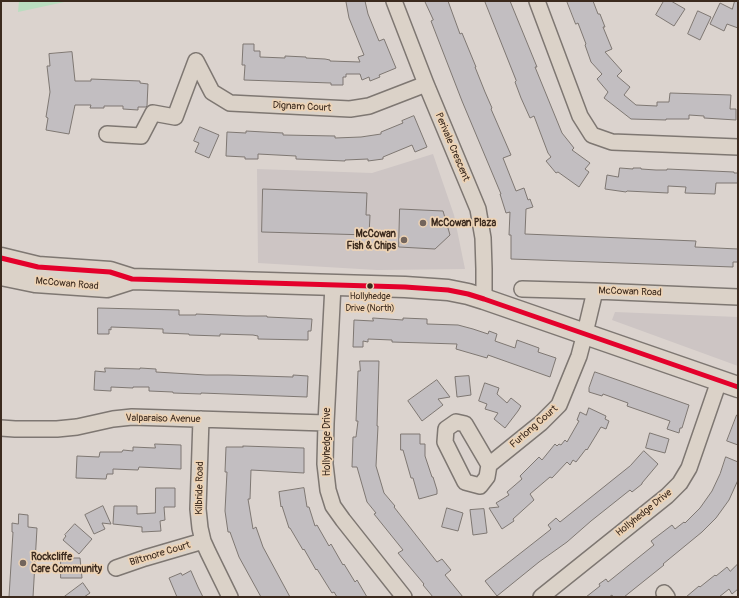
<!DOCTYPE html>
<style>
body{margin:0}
#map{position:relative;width:739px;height:598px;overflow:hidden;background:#dbd3ce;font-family:Pangolin,sans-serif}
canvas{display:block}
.frame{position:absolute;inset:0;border:2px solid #3b2a1e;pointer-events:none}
</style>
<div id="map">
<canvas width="739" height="598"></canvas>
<div class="frame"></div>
</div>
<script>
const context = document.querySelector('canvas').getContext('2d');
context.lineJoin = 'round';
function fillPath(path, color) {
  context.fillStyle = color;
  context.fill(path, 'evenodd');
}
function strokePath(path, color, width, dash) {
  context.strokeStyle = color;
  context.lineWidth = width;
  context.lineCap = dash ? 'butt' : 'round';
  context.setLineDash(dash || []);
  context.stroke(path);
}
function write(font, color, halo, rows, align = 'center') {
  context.font = font + ' Pangolin,sans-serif';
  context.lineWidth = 3.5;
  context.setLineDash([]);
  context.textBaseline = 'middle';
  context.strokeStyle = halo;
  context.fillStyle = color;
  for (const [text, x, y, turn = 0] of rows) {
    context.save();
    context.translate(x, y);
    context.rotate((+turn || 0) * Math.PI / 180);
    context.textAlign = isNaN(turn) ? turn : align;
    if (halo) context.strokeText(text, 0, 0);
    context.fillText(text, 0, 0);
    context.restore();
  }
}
fillPath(new Path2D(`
 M433,154L454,215L465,269L377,270L258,263L257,169L372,173Z
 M615,312L738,317V366L612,320Z`), '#cdc5c4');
fillPath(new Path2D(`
 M19,1H69L18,12Z`), '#b9ddbf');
const building = new Path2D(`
 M350,1H365L368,14L379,41L384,39L396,68L379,75L380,77L370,81L369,77L362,80L360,74H346V77H343V85H331V83L244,80L245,65H242L243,44H254V51H260V57L285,58V56L306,57V58L325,59L330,60V61L360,62L358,57L364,55L349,18L346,2Z
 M425,1H448L460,34L462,33L476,67H475L485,92L492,108L491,109L511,155L503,158L516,191L524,188L528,200L530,199L533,207L526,209L525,234L696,241L695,247L738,249V262H733V267L511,259V235H509L510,212L506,213L500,194H501L462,101L431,21L433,20Z
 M485,1H510L537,67H535L562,133L574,148L572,150L590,163L585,169L589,172L579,187L558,172L556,173L546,161L551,157L548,153L534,116L530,118L521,98L515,82L516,81Z
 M567,1H593L598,14H600L605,27H603L612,49L605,52L622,71L617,76L630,87L624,95L636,105L657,106V102H669L670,93L731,95L730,109H736V120L704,118V116L689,115V119H666V120L631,119L604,98L608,92L597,79L602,74L591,62L585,45L586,44L578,23L576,24Z
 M664,1H671L685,9L674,26L656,15Z
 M735,1H738V28L727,24L724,31L710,24L720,3L732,9Z
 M698,11L711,17L700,40L688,34Z
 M72,52L75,81H91V79L140,81V83L148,84L147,106L146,107H138V110L123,109V106H104V108H90L91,105H75L69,134L46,130L48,118L46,117L50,92L47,66H50L49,54Z
 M414,116L427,147L415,152L412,145L383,157V159L368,161V159L345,160V161L296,159V156L258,154V159H245V157L226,156L227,132L246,133V131L264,132L283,133V135L335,136V138L361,137L381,134V132L403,123L402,121Z
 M200,127L219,135L209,158L195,152L199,143L194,141Z
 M620,168L633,169V168H641V169L656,170H667V169L734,172V173H738V183H716L715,194L685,193L686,187L668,186V193L627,191L626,192L605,189L607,175L618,177Z
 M263,189L367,193L366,215H370L369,235L262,232Z
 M400,209L443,211L450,235L435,249L399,247Z
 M98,308L179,310V315H196V314L246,316H267V317L312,319L311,331H308V340L258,339V336L253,335L220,334V336L189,335V334L163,333V329L111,327V330L109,329V334H98Z
 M373,318L403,320V318L427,319V324L458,325L473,329L488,334L489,331L497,334L495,341L515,348L517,340L539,348L538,352L556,358L550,377L488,355L487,358L456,349L457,344L392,342V340L368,339V342L363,341V347H353L354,320L373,321Z
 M360,361H379L377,426H378L376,466L384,493L395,506L394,507L437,562L442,559L451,570L445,575L463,597H433L423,585L424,584L398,553L403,550L374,514L376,513L367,502L357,467H352L353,437H356L358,421H356L358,371H360Z
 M105,368L140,369V368L156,369V372L206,375H228L293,377V375L308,376L307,397L201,393V394L173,393V392L149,391V387H133V388L111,387V391L94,390L95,371L105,372Z
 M595,372L689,405L682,428H680L679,433L667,429L670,421L627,406L628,403L603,394L602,396L589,392V388Z
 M469,376L471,395L457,397L455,377Z
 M437,380L450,397L438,399L443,405L422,421L408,401Z
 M485,383L499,388L497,394L507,403L511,398L521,406L518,411L505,428L494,419L498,413L485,409L487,404L479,401Z
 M589,408L606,416L605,419L609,421L606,429L601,427L587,450L586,449L576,462L573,460L570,465L567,462L552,478L550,477L530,494L534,500L513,519L514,521L502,529L489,508L499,507L496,503L509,495L507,492L522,479L520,476L539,457L542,460L555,444L557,446L559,444L561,445L565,440L567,442L579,421L577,420L580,412L586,415Z
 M737,415H738V445L727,441Z
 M650,433L669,439L665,453L646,448Z
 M401,434H420V444H425V456L432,477H433L437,490V494L419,499L413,478H411L403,450H401Z
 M155,444L181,445V469L139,467L138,470L113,469V474H107L106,479L76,478L77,456L99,457L100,452H122L123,450L133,451V447L155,448Z
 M243,446L304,448V473L251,470L250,499H248L253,529L256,527L263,547L290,597H261L239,557L230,532H228L225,511L227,472H225L226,447H243Z
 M644,451L658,464L642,483V484L632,492L630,490L591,521L567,542L539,562L497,596L485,581L550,530L551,529L548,525L556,518L560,522L630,466Z
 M726,457L738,462V480L729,500L716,518L702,532L663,564L664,565L624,597H613L612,595L609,597H586L600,586L599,584L606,579L608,582L654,545L651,541L672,525L675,529L684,522L685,523L700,508L712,491L720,474Z
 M156,488H175V507H164L165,520L160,521L161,531L142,532V527L113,524L114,506H137V514L155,513Z
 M304,488L307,507H309L315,526L317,525L329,546L331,544L343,565L344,564L355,582L357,580L367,597H337L334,592L332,593L317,569L316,570L304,549L303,550L290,528H289L282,506L281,507L279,492Z
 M103,506L111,524L102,523L105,529L94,534L85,515Z
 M447,508L463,513L458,531L442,527Z
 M484,509L487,533L473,535L470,510Z
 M19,514L28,515V527L37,528L33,597H9L13,532H12V523L18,524Z
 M75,524L92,539L79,554L63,540L66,536L65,535Z
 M61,558H80L82,578H61Z
 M738,564V589L732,594L729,589L719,597H686L699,586L700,587L715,575L716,576L727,567L730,571Z
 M191,571L198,587L203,597H177L169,578L181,573L182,575Z
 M83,583L90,593L84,597H64Z`);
fillPath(building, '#c2bec1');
strokePath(building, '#7e7772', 1);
const minor = new Path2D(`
 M394,1L426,84L478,209L483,238L484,269V299
 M537,1L580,116L592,135L612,142L738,147
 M196,61L212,92L230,103L350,109L369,106L426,84
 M107,134L141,136L153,113L175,117L196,61
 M333,285L326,423L325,464L328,490L333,506L343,520L404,597
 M522,289L595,291L738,297
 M201,419L198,509L200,528L203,541L208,552L230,597
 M1,428L15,429H57L77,427L113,419L132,417L326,423
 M489,465L465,424L456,422L446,429L445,442L465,482L480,486L487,477L489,465L541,423L559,405L579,356L585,333L595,291
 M116,568L145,558L203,541
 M664,593L667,597
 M541,597L667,496L680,483L689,468L719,381`);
const major = new Path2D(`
 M1,258L38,267L110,272L132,279L405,287L448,290L468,294L484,299L738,387
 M1,275L35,282L107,287L132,279`);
strokePath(minor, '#7e7772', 18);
strokePath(major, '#7e7772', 23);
strokePath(minor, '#dbd2c8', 15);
strokePath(major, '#dbd2c8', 20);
strokePath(new Path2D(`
 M1,258L38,267L110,272L132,279L405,287L448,290L468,294L484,299L738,387`), '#e4002b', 5);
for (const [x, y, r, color] of [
 [423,223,4,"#73655c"],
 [404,240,4,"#73655c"],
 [370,286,3.5,"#3b2a1e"],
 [23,563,4,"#73655c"]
]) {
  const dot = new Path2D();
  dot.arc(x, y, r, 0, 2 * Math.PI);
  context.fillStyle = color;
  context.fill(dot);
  strokePath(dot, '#edd3b5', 1.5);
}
write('9px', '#3b2a1e', '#edd3b5', [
 ["Hollyhedge",370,297],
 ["Drive (North)",370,309]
]);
write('10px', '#3b2a1e', '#edd3b5', [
 ["Dignam Court",302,107,3],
 ["Perivale Crescent",452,147,67],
 ["McCowan Road",67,284,5],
 ["McCowan Road",630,292,2],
 ["Valparaiso Avenue",163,419,1],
 ["Furlong Court",534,427,-41],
 ["Hollyhedge Drive",327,442,-90],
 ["Kilbride Road",200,488,-89],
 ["Hollyhedge Drive",644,513,-39],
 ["Biltmore Court",160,554,-17]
]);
write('bold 10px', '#3b2a1e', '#edd3b5', [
 ["McCowan Plaza",431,223],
 ["McCowan",396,234,"right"],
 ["Fish & Chips",396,246,"right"],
 ["Rockcliffe",31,557],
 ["Care Community",31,569]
], 'left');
</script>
